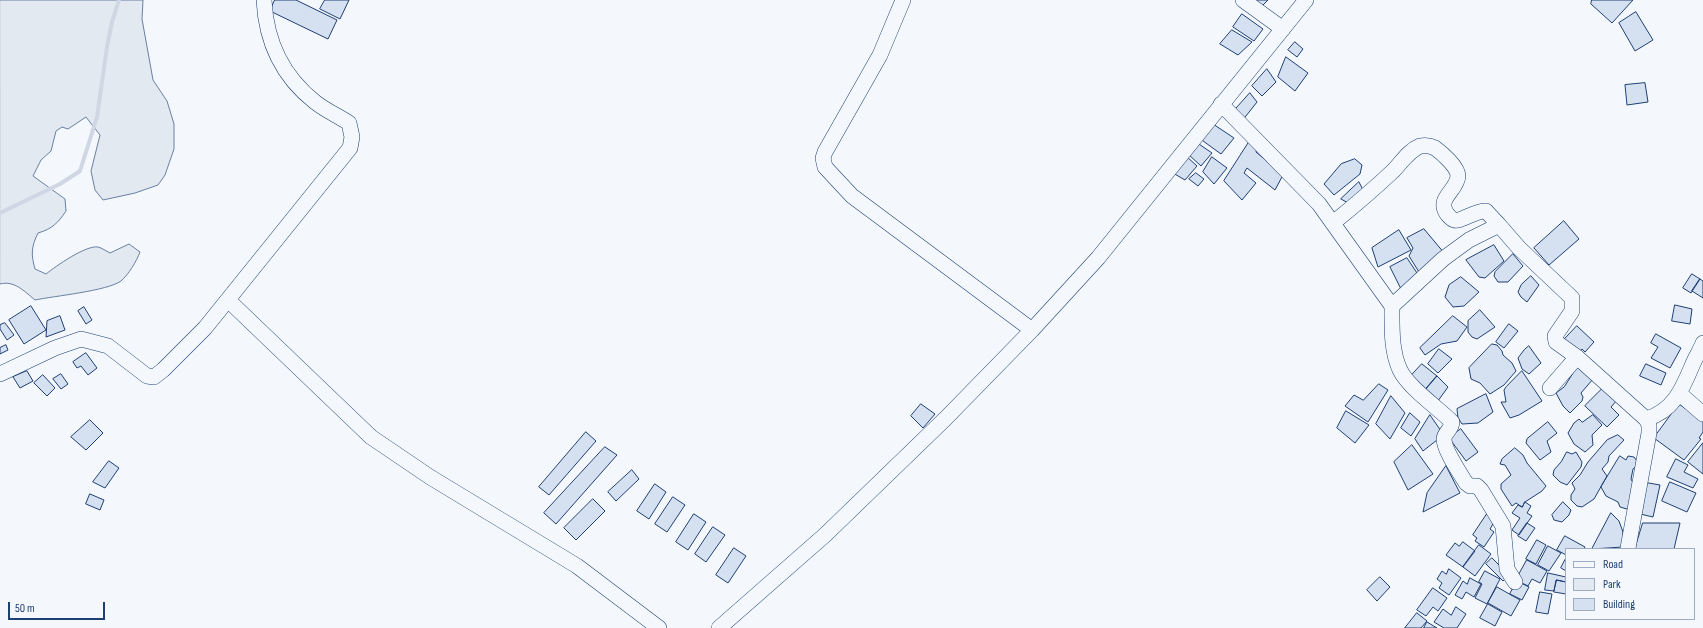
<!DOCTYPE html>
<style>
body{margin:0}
#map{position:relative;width:1703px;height:628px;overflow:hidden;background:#f4f7fb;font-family:"Sofia Sans Condensed",sans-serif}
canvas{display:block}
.legend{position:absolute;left:1565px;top:548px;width:130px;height:72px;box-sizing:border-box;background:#f4f7fb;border:1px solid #9eadc5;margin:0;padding:5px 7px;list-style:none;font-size:12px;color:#1d3f73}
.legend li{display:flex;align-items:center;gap:8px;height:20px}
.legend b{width:20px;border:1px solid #9eadc5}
.scale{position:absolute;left:8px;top:602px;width:97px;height:18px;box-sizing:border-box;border:2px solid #1d3f73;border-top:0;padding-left:5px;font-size:12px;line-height:14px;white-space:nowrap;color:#1d3f73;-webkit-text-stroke:3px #f4f7fb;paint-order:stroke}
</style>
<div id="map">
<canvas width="1703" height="628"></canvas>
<ul class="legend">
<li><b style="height:5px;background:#f4f7fb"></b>Road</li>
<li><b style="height:11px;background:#e3e9f0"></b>Park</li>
<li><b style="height:11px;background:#d5e0f0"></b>Building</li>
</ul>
<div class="scale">50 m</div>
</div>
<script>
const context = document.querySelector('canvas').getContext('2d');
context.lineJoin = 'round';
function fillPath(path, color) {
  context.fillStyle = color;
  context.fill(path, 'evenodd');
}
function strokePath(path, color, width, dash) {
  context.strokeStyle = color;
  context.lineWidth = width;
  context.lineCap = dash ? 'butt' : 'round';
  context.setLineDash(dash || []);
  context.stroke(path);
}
const green = new Path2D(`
 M0,0H143L142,19L153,80L167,101L174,124V149L165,175L158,185L135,193L103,200L95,190L91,171L100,135L86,117L68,129L62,127L56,131L51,151L41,160L33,176L65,199L66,211C58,223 52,229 38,233C31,247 31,255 35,269L46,274C56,266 86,245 98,247C102,248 106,251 110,253L129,244L140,252C136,262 129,274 121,281C107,291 54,296 35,300C24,291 14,280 0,284Z`);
fillPath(green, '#e3e9f0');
strokePath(green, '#687fa3', 1);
strokePath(new Path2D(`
 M0,213L60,184L80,171L97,117L107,47L112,22L119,0`), '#cfd7e4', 4);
const building = new Path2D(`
 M275,0H296L337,20L328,39L270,11Z
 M325,0H349L340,19L320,9Z
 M1253,0H1268L1261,7Z
 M1592,0H1633L1612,23L1591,4Z
 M1636,12L1653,40L1635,51L1619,23Z
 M1242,14L1263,29L1254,41L1233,27Z
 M1232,30L1252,42L1238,55L1220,44Z
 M1295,42L1303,49L1297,57L1288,50Z
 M1286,57L1308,73L1295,91L1278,77Z
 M1267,69L1276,82L1262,96L1252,86Z
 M1645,83L1648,102L1627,105L1625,85Z
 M1250,93L1257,102L1242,121L1233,112Z
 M1213,124L1234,138L1221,154L1199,138Z
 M1251,139L1258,145L1256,152L1283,175L1275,190L1247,168L1244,173L1256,183L1242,200L1224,181Z
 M1196,142L1212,153L1201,166L1188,154Z
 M1186,156L1197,166L1185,180L1173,173Z
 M1212,157L1227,168L1214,184L1203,172Z
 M1355,159L1362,165L1360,174L1334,195L1324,184L1341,164Z
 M1196,173L1204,179L1198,186L1189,179Z
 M1359,182L1363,190L1348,203L1341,199Z
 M1564,221L1579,239L1549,265L1534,248Z
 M1424,229L1445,254L1419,272L1409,256L1413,248L1407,238Z
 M1399,230L1411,250L1378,267L1372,248Z
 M1494,245L1504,261L1485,278L1479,277L1466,260Z
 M1513,254L1523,266L1508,282H1498L1494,276L1495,272Z
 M1407,258L1419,276L1401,289L1390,267Z
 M1692,274L1700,279L1691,293L1683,288Z
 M1531,276L1539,285L1527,302L1521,297L1518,292L1521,285Z
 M1461,277L1479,292L1464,306L1453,307L1445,297L1449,285Z
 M1700,279L1703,281V298L1692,291Z
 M1675,305L1692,309L1690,324L1672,321Z
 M31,306L46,330L24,344L9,320Z
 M84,307L92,320L86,324L78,311Z
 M1480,310L1495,327L1477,339L1472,337L1468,332V321Z
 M60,316L65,330L46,337L47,321Z
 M1453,316L1467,327L1457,341L1441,344L1425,355L1420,348Z
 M5,323L14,335L7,340L0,329V325Z
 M1509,324L1518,331L1504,348L1496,342Z
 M1577,326L1594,342L1585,352L1582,349L1577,355L1562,342Z
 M1656,334L1681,348L1670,368L1651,358L1658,347L1651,343Z
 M1492,344L1497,345L1502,351L1503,355L1512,363L1516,371L1504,385L1490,394L1480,383L1471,379L1469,368Z
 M6,345L8,350L0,354V348Z
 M1529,346L1541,363L1529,374L1522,369L1518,358L1524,350Z
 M1439,349L1452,359L1438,373L1428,364Z
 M86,353L97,368L88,375L81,366L77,368L73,362Z
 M1422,364L1437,376L1425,390L1410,377Z
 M1646,364L1666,373L1661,385L1640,376Z
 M1578,366L1593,379L1581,393L1583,397L1582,401L1570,413L1563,406L1556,393L1564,387Z
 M27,371L33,381L20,388L13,377Z
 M1522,371L1542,401L1519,415L1510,418L1501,402H1506L1504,390L1506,387Z
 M61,374L68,384L61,389L53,379Z
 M43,375L55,388L47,396L34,383Z
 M1437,376L1448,387L1435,405L1425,390Z
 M1379,384L1388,390L1368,422L1345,406L1354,395L1363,400Z
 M1605,386L1618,399L1611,407L1619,415L1607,427L1585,406Z
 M1486,394L1493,412L1478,423L1462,424L1458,418L1457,409Z
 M1391,396L1405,413L1390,439L1376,424Z
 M921,404L935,414L923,428L911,416Z
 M1679,404L1703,421V432L1699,438L1701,439L1684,460L1654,438Z
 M1346,411L1369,425L1355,443L1337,428Z
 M1410,413L1420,422L1411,436L1401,428Z
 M1430,415L1441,431L1437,440L1423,451L1415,439Z
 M1593,415L1602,425L1592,435L1593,445L1585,452L1574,444L1568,433L1574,423L1579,419L1582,422Z
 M90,420L103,433L86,450L71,437Z
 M1548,422L1557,433L1547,441L1551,452L1540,460L1526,443L1527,439Z
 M1461,429L1478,452L1466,461L1449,438Z
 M586,432L596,441L549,495L539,487Z
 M1618,435L1624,440L1609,456L1608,462L1602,469L1607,476L1594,499L1582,507L1577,506L1571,500V495L1575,489L1572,483L1580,475L1588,462L1607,440Z
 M1703,443V474L1688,462Z
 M1412,445L1433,474L1408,490L1394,462Z
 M605,447L617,455L556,524L544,513Z
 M1515,448L1523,455L1527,463L1546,486L1542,491L1525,502L1522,507L1516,503L1512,506L1501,489V484L1511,475L1505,465L1500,464L1502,459Z
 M1567,452L1572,454L1576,452L1582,462L1581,467L1567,485L1560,482L1553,475L1554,470L1561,462Z
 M1620,456L1626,460L1628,456L1634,457L1639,464L1633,469L1631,479L1635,487L1632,505L1627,509L1620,507L1618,502L1606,496L1601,487Z
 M1676,459L1688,465L1684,472L1698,479L1693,488L1667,477Z
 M109,461L119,468L105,488L93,482Z
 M1446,466L1460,493L1423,512L1427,493Z
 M632,470L639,479L616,501L608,492Z
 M1643,482L1660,485L1653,517L1640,514Z
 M1670,482L1696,493L1687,512L1662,501Z
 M655,484L666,492L649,519L637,511Z
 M90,494L104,500L100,510L86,504Z
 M673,497L685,505L667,532L655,524Z
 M593,499L605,511L576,540L564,528Z
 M1525,502L1531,506L1527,513L1532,516L1519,535L1512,530L1520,518L1512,513L1518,505L1522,507Z
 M1563,502L1571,510L1569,515L1562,522L1554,520L1552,515Z
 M1489,511L1497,517L1490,529L1494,532L1484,547L1475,541L1477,538L1473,535Z
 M1611,513L1619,521L1623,532V547L1592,549Z
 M694,514L706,522L688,550L676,542Z
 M1527,523L1535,528L1526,541L1518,536Z
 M1643,523H1680L1674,549H1635Z
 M713,527L725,535L706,562L695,554Z
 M1565,536L1585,547L1584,549H1566V555L1557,550Z
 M1537,540L1546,545L1536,564L1526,559Z
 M1463,542L1475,551L1463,567L1446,555L1455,543L1459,546Z
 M1479,545L1491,554L1475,576L1463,567Z
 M1548,546L1561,553L1549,571L1538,565Z
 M734,548L746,556L728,583L716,575Z
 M1492,558L1509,575L1503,581L1486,564Z
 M1566,558V571L1561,568Z
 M1527,560L1547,571L1540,583L1532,579L1528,586L1516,580Z
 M1449,569L1461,578L1449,595L1439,588L1442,583L1437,579L1442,571L1446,574Z
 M1485,571L1500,579L1487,604L1475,598L1482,584L1479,582Z
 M1548,573L1566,577V582L1556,580L1554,591L1545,590Z
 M1380,577L1390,587L1377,601L1367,590Z
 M1470,578L1481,584L1474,597L1466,592L1462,599L1455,595L1463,581L1467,584Z
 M1557,580L1566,582V594L1554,592Z
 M1517,581L1529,587L1522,600L1510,594Z
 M1497,587L1520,600L1511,616L1488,603Z
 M1433,588L1447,598L1438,611L1433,607L1426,616L1417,610Z
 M1540,592L1552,594L1548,614L1536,612Z
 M1488,604L1502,612L1495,626L1480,618Z
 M1456,607L1466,614L1457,628H1444L1434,622L1443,609L1451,615Z
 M1417,613L1427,621L1421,628H1405Z
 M1427,622L1437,628H1424Z`);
fillPath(building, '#d5e0f0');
strokePath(building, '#1d3f73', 1);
const minor = new Path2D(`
 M903,0L880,55L825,152L823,158L825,167L852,196L1032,330
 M1243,0L1283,29
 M1221,104L1319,204L1392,306L1443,259L1469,240L1499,225L1519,248L1572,298V311L1555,336L1556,342L1577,357L1646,419C1673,411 1682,390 1692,366C1695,358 1700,351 1703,343
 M1333,223C1354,206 1374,189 1393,171C1402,162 1408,151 1420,146C1425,145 1431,146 1435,148C1442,153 1458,167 1458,176C1457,191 1436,198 1447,214C1449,216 1451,219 1454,220C1461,222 1476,210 1486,211L1499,225
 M228,300L371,437L430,477L577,566L659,628
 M1392,306C1392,327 1391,351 1400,370C1408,387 1438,408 1452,422C1452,429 1444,433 1444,439C1444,450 1460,473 1466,483L1470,486H1477L1481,490L1503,526L1507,569L1515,582
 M0,374L55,348L81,339L108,346L147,376L154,377L163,370L205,328L350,148L352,137L349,123C338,116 325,110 315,102C282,76 266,41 264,0
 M1550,388L1577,357
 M1680,394L1703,414
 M1628,548L1649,433V425L1646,419
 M719,628L825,535L946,418L1032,330L1098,258L1306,0`);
strokePath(minor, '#1d3f73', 16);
strokePath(minor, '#f4f7fb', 15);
</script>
